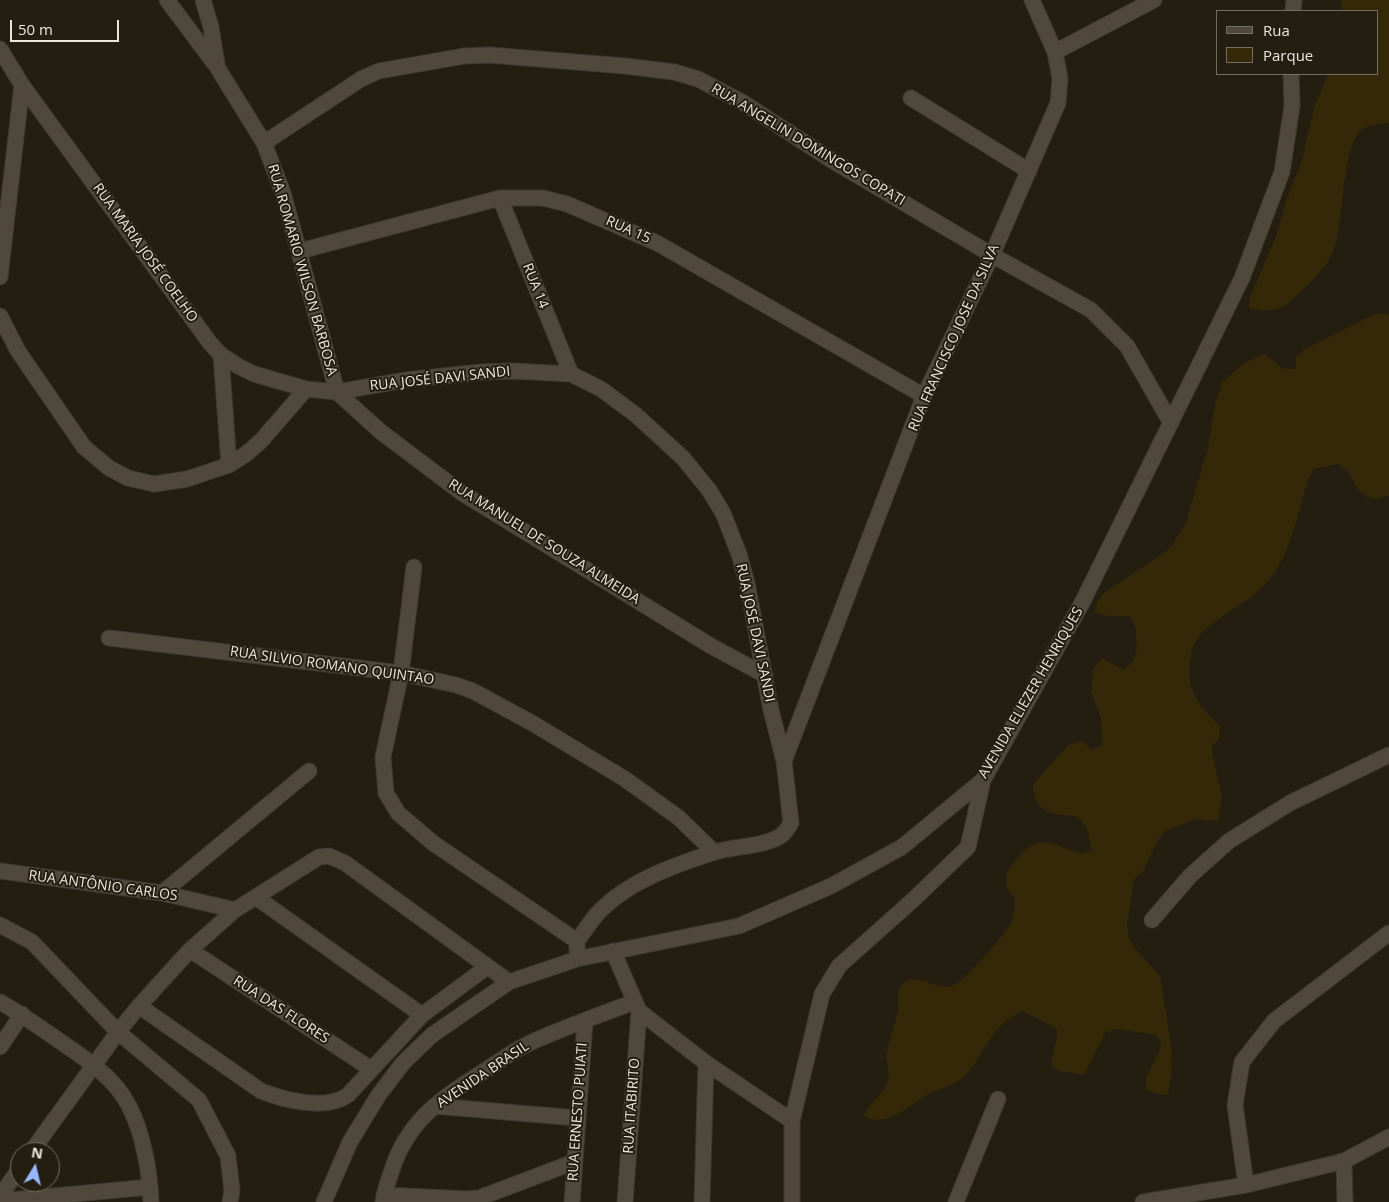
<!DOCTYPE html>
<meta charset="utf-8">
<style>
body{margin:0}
#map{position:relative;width:1389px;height:1202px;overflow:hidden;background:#241e11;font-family:"Open Sans",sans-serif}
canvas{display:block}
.legend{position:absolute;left:1216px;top:10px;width:162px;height:65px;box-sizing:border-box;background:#241e11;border:1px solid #736e63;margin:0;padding:6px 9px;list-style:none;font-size:15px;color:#eae6de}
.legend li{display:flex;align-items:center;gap:10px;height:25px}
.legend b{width:25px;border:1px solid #736e63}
.north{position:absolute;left:10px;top:1142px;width:50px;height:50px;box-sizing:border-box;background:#241e11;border:1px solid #736e63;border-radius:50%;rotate:9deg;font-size:14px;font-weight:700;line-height:20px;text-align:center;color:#eae6de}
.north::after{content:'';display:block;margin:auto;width:18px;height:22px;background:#97b6fd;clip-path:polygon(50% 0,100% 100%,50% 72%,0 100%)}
.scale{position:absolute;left:10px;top:20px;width:109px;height:22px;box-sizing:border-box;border:2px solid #eae6de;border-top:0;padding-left:6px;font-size:15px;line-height:18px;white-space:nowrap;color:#eae6de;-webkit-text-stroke:4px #241e11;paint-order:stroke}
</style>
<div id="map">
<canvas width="1389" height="1202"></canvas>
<ul class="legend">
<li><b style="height:6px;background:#50493b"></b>Rua</li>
<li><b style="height:14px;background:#352808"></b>Parque</li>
</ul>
<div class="north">N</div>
<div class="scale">50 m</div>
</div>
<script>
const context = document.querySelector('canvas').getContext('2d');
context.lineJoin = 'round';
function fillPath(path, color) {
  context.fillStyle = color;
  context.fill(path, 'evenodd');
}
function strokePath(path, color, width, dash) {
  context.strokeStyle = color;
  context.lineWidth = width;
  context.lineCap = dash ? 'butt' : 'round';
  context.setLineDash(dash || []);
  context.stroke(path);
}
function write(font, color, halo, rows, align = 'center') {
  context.font = font + ' "Open Sans",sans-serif';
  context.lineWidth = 4;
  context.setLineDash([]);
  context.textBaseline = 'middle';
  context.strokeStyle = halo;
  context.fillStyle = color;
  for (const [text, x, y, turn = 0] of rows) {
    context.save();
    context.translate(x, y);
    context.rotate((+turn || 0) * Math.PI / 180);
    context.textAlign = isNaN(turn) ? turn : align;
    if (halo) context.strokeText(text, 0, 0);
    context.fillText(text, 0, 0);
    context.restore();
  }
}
fillPath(new Path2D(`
 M1341,0H1389V123C1381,123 1366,126 1360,131C1341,150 1345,225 1332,254C1325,269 1309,284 1297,295C1293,299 1287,305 1282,307C1272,312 1259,311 1249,308L1250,298L1277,234L1287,198L1301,163L1314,108L1328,74H1378V11H1342Z
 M1384,313L1389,315V495L1379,499L1367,497L1358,490L1348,471L1338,464L1314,469C1306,480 1306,489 1302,501C1295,525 1289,551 1275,572C1269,581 1257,593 1249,599C1232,611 1205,625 1195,642C1192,648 1191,657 1190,664C1186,692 1201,708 1220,726L1219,739L1211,747L1222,797L1218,820L1207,821L1196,819L1165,831L1158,840L1143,871L1134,879L1127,925L1129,937L1134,947L1160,976L1171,1044L1172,1070L1168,1095L1157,1094L1146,1089V1078L1161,1047L1157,1035L1117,1029L1106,1032L1084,1075L1059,1071L1051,1064L1058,1031L1049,1024L1023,1011C990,1026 986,1052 965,1076C955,1086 943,1087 931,1093C909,1103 888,1131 863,1115L885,1088L889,1077L886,1055L898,1011V989C900,987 904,983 906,981C921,975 937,990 952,986C963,982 1003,937 1010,925C1014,919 1014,907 1015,899C1010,893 1005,887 1006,879C1006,868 1025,847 1035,844C1053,838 1067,852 1081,853C1084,854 1089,851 1092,850L1086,826L1078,817C1053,813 1035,816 1033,785L1049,766L1069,745L1082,741L1092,750L1102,745L1101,718L1091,692L1094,668L1102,658L1124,670L1133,662L1137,647L1135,625L1129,616H1107L1094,613L1097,602L1104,593L1164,553L1173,544L1185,525L1207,451L1215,404L1222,382L1243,364L1264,353L1282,368L1296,369V357L1305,349L1372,315Z`), '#352808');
const minor = new Path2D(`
 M167,0L217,67L264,143L283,193L337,392
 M203,0L211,27L217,64
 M1293,11L1294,0
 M0,49L22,85L210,343L221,355L238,366L254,374L306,389L337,392L405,380L481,372L513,371L571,374L601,389L636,415L683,458L709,490L723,513L739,554L747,583L771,710L784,761L791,823C789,826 786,832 782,835C766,847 731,846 712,853C672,866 627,882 598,913C590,922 584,932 577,941
 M1055,52L1154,0
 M911,98L1029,171
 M264,143L361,79L379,71L464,56L490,55L625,66L674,72L698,79L742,102L833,161L992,255L1091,310L1127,346L1171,423
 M500,198L571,374
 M300,251L500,198H543L567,204L657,243L924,396
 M0,277L22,85
 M0,316L18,351L84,447L109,468L128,478L154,484L187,479L229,465L246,454L261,441L306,389
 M221,355L229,465
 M337,392L381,432L462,493L711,646L765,675
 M414,567L401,673L383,757L386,793L398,813L433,843L577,941V950
 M109,638L401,673L456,685L473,691L532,723L625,779L679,818L714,852
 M784,761L924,396L992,255L1058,103L1060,79L1055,52L1032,0
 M0,871L162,893L235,910
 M162,893L309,771
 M257,898L422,1015
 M1152,920L1190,876L1229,841L1290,803L1389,755
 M0,925L32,942L118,1032L199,1100L228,1156L232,1191L230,1202
 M190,950L371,1069
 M613,951L639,1011L706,1063L792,1121
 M0,1002C21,1014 41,1028 61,1042C86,1059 115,1078 129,1106C143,1133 150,1172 151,1202
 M139,1006L261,1091C284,1100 326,1111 348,1095L422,1015L487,967
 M0,1047L22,1014
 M435,1106L577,1118
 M31,1152L118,1032L139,1006L190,950L235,910L319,857L329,856L345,863L509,982
 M1344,1161L1345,1202
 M1246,1185L1235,1105L1242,1062L1274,1021L1389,933
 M384,1195L468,1199L479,1198L574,1162
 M0,1196L20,1168
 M0,1201L150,1187
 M324,1202L350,1142L378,1096L403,1063L432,1035L509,982L577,959L739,926L831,886L902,847L983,780L1082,603L1242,278L1282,172L1292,106L1291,74
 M383,1202C384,1192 388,1182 391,1173C406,1121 443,1097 486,1070C501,1060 516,1049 532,1042C565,1027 600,1015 634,1002
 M572,1202L585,1021
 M625,1202L639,1011
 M702,1202L706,1063
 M792,1202V1121L822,994L839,966L913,900L968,847L983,780
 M956,1202L998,1099
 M1143,1202L1246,1185L1344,1161L1389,1137`);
strokePath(minor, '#3e3932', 17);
strokePath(minor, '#50493b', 15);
write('14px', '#eae6de', '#241e11', [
 ["RUA ANGELIN DOMINGOS COPATI",808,145,31],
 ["RUA 15",628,230,24],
 ["RUA MARIA JOSÉ COELHO",145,253,54],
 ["RUA ROMARIO WILSON BARBOSA",302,270,74],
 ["RUA 14",535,286,68],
 ["RUA FRANCISCO JOSE DA SILVA",954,338,-66],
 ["RUA JOSÉ DAVI SANDI",440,379,-6],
 ["RUA MANUEL DE SOUZA ALMEIDA",544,542,32],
 ["RUA JOSÉ DAVI SANDI",755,633,78],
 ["RUA SILVIO ROMANO QUINTAO",332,666,8],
 ["AVENIDA ELIEZER HENRIQUES",1031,693,-60],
 ["RUA ANTÔNIO CARLOS",103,886,8],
 ["RUA DAS FLORES",281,1010,33],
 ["AVENIDA BRASIL",483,1075,-34],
 ["RUA ITABIRITO",632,1106,-86],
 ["RUA ERNESTO PUIATI",578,1112,-86]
]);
</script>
